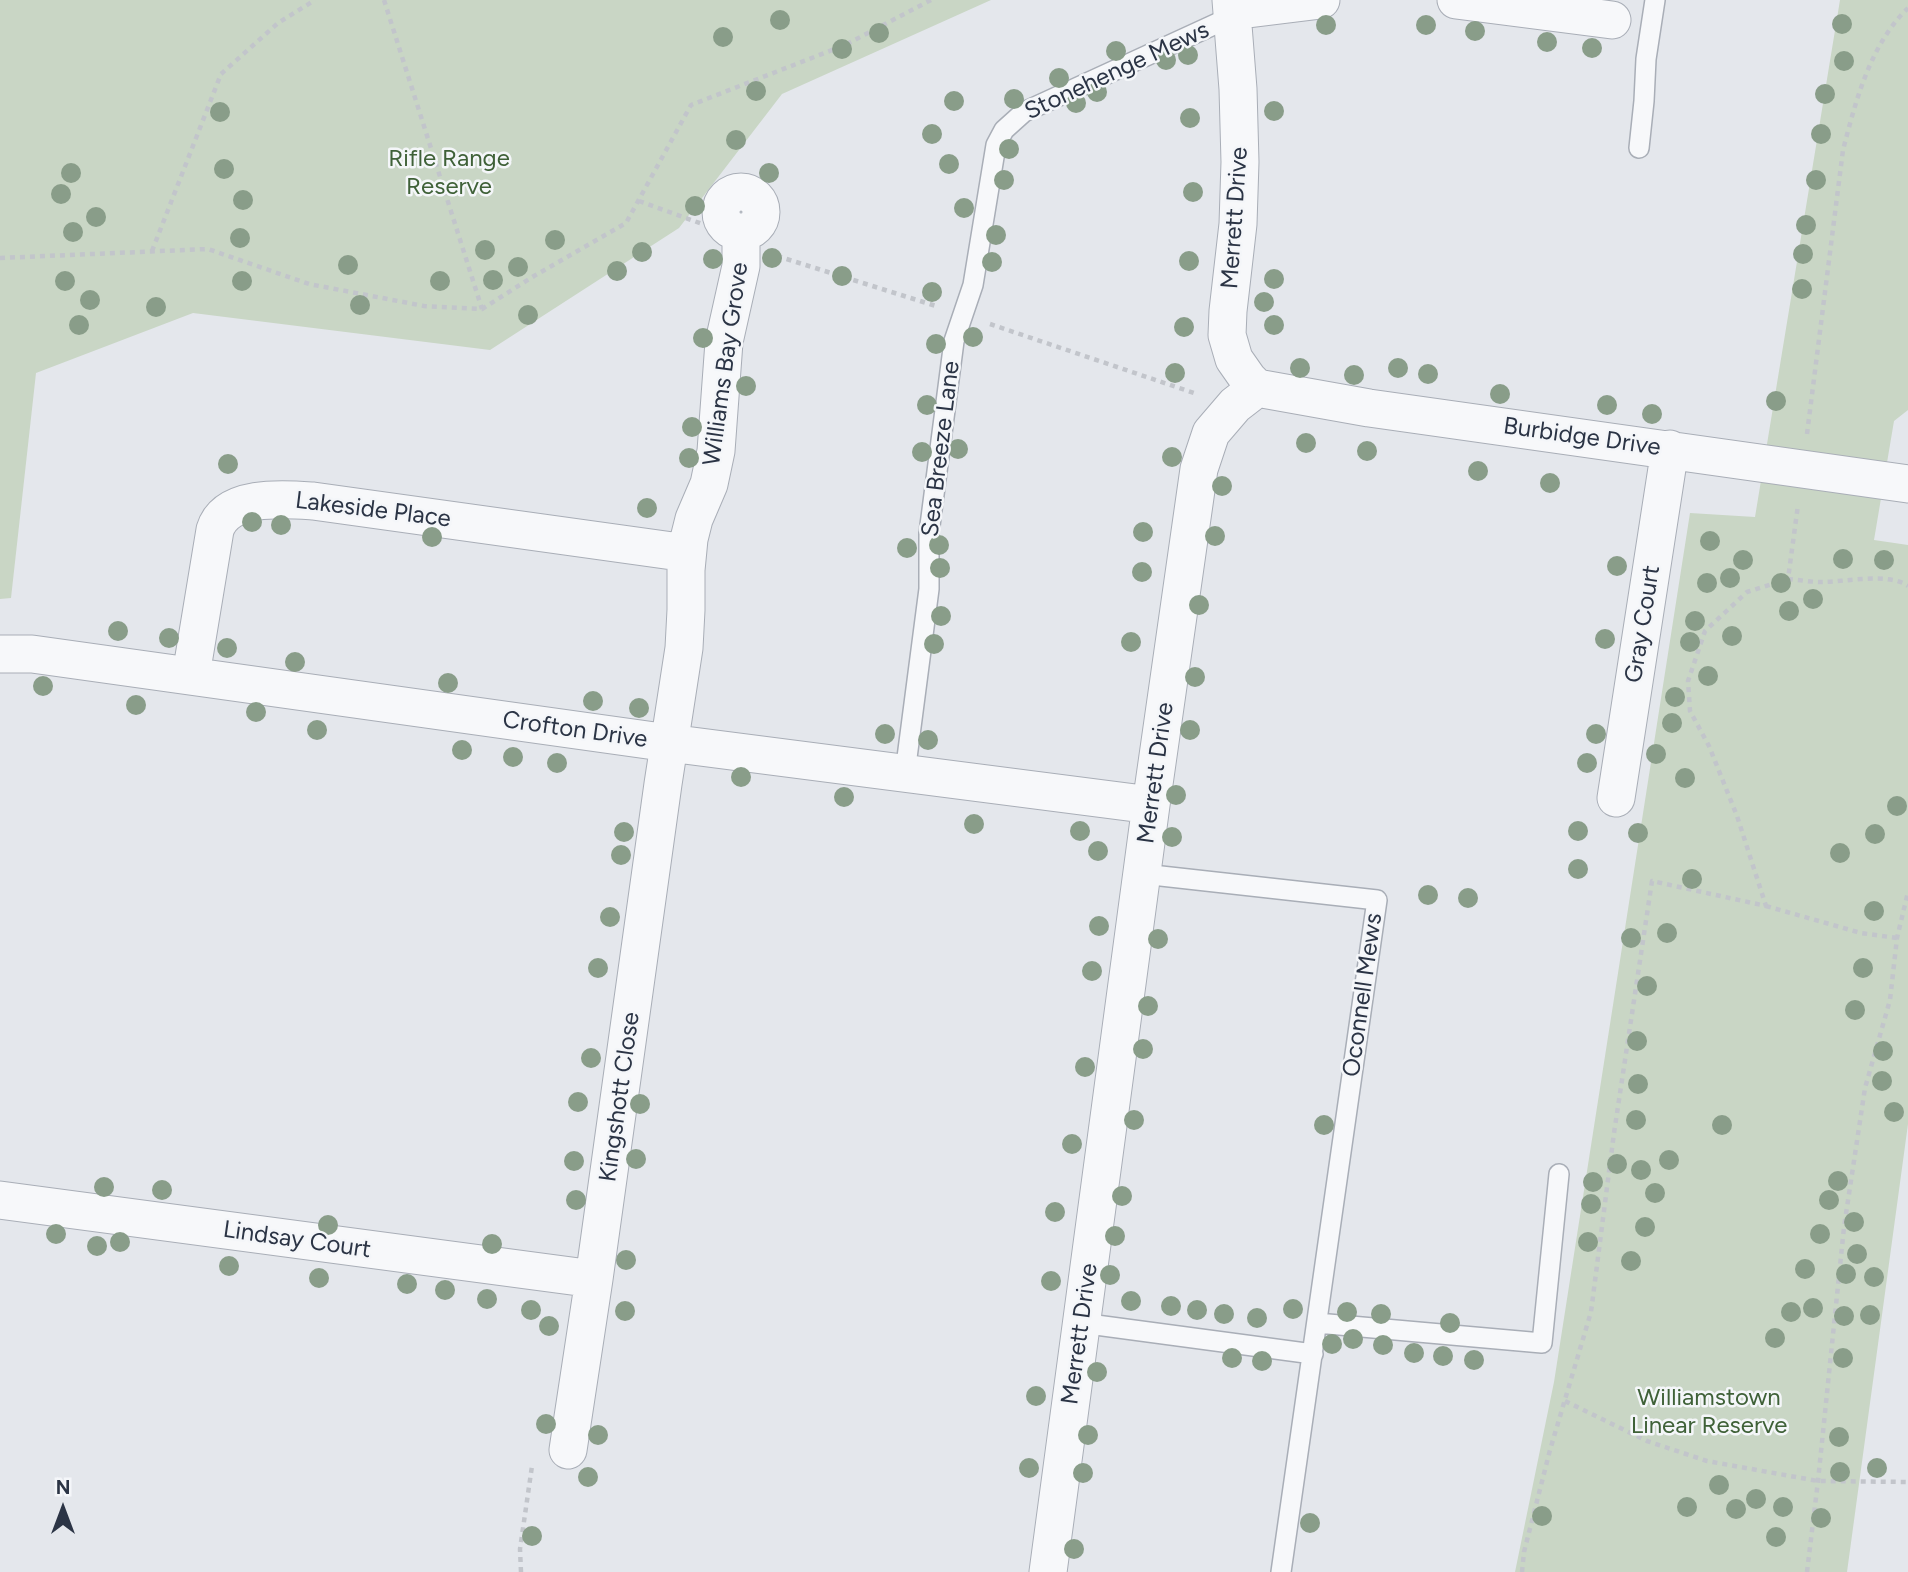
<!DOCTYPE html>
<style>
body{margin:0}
#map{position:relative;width:1908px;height:1572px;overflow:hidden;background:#e4e7ec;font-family:Figtree,sans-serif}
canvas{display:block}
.north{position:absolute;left:28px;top:1474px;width:70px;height:70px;-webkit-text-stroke:5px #f4f6f9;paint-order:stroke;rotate:0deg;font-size:19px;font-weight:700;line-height:28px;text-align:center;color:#2b3445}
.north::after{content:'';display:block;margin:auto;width:24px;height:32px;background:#2b3445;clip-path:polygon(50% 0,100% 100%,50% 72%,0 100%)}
</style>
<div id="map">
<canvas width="1908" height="1572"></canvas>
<div class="north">N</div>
</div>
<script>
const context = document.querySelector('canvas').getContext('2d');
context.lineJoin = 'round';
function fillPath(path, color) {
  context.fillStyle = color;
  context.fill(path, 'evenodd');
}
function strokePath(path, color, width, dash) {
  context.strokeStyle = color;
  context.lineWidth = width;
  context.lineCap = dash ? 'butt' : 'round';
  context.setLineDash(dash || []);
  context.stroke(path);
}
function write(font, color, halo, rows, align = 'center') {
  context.font = font + ' Figtree,sans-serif';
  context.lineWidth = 5;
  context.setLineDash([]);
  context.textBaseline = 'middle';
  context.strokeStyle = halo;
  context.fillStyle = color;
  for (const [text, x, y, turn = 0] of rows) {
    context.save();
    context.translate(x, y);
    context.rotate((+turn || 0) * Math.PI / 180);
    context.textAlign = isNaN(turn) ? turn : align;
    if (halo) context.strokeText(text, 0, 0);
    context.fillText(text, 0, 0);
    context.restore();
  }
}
fillPath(new Path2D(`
 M0,0H991L782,94L679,228L490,350L193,313L36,373L11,598L0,599Z
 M1840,0H1908V410L1894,421L1874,540L1908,545V1124L1847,1572H1515L1554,1382L1690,513L1755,517Z`), '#c9d6c5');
const lane = new Path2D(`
 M1639,148L1644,101L1646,59L1655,0
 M905,773L929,589V533L954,341L973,285L996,145L1004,130L1024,112L1233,16
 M1143,874L1377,900L1281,1572
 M1081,1323L1313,1354
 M1317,1323L1542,1343L1559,1174`);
const street = new Path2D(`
 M1456,0L1612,20
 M1232,11L1321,0
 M721 212a20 20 0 1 1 40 0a20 20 0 1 1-40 0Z
 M1257,388L1369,408L1908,484
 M0,654H32L669,743L1151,805
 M191,675L215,530C226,494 284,499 313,501L687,553
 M1616,798L1670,449
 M0,1200L594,1279
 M568,1450L594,1279L663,784L684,648L686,610V570L689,539L694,519L709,484L716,451L724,342L741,266V233
 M1048,1572L1151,805L1199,469L1211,433L1235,405L1257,388L1248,379L1234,359L1227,335L1228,311L1238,224L1240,162L1238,89L1231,0`);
strokePath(lane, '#a9aeb7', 22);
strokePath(street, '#a9aeb7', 39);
strokePath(new Path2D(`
 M384,0L482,309
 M639,201L705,225
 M152,251L221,74L278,23L315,0
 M777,256L936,306
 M0,258L208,249L309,284L424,306L482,309L534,276L626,223L691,105L845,45L931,0
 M990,324L1194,393
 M1807,434L1843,150C1856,100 1870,45 1908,8
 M1788,579C1799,580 1811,582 1822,582C1845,582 1889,572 1908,586
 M1766,906L1861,933L1897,938
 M1565,1401L1647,1441L1707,1461L1818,1481L1908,1482
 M521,1572L520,1549L532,1466
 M1522,1572L1524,1552L1550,1450L1591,1312L1614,1133L1652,881L1766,906L1737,816L1709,746L1690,711L1688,681L1705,631L1747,592L1788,579L1798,505
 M1807,1572L1818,1481L1844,1227L1865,1088L1890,1000L1897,938L1908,892`), '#c2c5cb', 4.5, [5, 5]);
strokePath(lane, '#f7f8fa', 19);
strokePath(street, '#f7f8fa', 37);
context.fillStyle = '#899d89';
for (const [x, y] of [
 [780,20],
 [1842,24],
 [1326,25],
 [1426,25],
 [1475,31],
 [879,33],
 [723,37],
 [1547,42],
 [1592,48],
 [842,49],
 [1116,51],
 [1188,55],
 [1166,60],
 [1844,61],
 [1059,78],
 [756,91],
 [1097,92],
 [1825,94],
 [1014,99],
 [954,101],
 [1076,103],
 [1274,111],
 [220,112],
 [1190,118],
 [932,134],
 [1821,134],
 [736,140],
 [1009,149],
 [949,164],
 [224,169],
 [71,173],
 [769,173],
 [1004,180],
 [1816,180],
 [1193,192],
 [61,194],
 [243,200],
 [695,206],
 [964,208],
 [96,217],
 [1806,225],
 [73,232],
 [996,235],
 [240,238],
 [555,240],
 [485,250],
 [642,252],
 [1803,254],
 [772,258],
 [713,259],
 [1189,261],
 [992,262],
 [348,265],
 [518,267],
 [617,271],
 [842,276],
 [1274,279],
 [493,280],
 [65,281],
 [242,281],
 [440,281],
 [1802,289],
 [932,292],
 [90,300],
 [1264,302],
 [360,305],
 [156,307],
 [528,315],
 [79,325],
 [1274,325],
 [1184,327],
 [973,337],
 [703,338],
 [936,344],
 [1300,368],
 [1398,368],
 [1175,373],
 [1428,374],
 [1354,375],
 [746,386],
 [1500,394],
 [1776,401],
 [927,405],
 [1607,405],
 [1652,414],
 [692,427],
 [1306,443],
 [958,449],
 [1367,451],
 [922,452],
 [1172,457],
 [689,458],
 [228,464],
 [1478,471],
 [1550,483],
 [1222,486],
 [647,508],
 [252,522],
 [281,525],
 [1143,532],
 [1215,536],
 [432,537],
 [1710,541],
 [939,545],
 [907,548],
 [1843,559],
 [1743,560],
 [1884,560],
 [1617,566],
 [940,568],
 [1142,572],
 [1730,578],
 [1707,583],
 [1781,583],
 [1813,599],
 [1199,605],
 [1789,611],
 [941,616],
 [1695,621],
 [118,631],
 [1732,636],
 [169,638],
 [1605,639],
 [1131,642],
 [1690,642],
 [934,644],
 [227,648],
 [295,662],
 [1708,676],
 [1195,677],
 [448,683],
 [43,686],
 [1675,697],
 [593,701],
 [136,705],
 [639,708],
 [256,712],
 [1672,723],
 [317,730],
 [1190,730],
 [885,734],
 [1596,734],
 [928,740],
 [462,750],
 [1656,754],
 [513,757],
 [557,763],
 [1587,763],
 [741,777],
 [1685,778],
 [1176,795],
 [844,797],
 [1897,806],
 [974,824],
 [1080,831],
 [1578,831],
 [624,832],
 [1638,833],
 [1875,834],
 [1172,837],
 [1098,851],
 [1840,853],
 [621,855],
 [1578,869],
 [1692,879],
 [1428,895],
 [1468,898],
 [1874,911],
 [610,917],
 [1099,926],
 [1667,933],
 [1631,938],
 [1158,939],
 [598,968],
 [1863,968],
 [1092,971],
 [1647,986],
 [1148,1006],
 [1855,1010],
 [1637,1041],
 [1143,1049],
 [1883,1051],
 [591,1058],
 [1085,1067],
 [1882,1081],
 [1638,1084],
 [578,1102],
 [640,1104],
 [1894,1112],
 [1134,1120],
 [1636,1120],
 [1324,1125],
 [1722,1125],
 [1072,1144],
 [636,1159],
 [1669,1160],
 [574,1161],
 [1617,1164],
 [1641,1170],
 [1838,1181],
 [1593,1182],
 [104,1187],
 [162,1190],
 [1655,1193],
 [1122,1196],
 [576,1200],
 [1829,1200],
 [1591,1204],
 [1055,1212],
 [1854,1222],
 [328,1225],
 [1645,1227],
 [56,1234],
 [1820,1234],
 [1115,1236],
 [120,1242],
 [1588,1242],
 [492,1244],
 [97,1246],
 [1857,1254],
 [626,1260],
 [1631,1261],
 [229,1266],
 [1805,1269],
 [1846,1274],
 [1110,1275],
 [1874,1277],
 [319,1278],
 [1051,1281],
 [407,1284],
 [445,1290],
 [487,1299],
 [1131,1301],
 [1171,1306],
 [1813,1308],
 [1293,1309],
 [531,1310],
 [1197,1310],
 [625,1311],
 [1347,1312],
 [1791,1312],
 [1224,1314],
 [1381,1314],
 [1870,1315],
 [1844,1316],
 [1257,1318],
 [1450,1323],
 [549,1326],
 [1775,1338],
 [1353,1339],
 [1332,1344],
 [1383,1345],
 [1414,1353],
 [1443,1356],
 [1232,1358],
 [1843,1358],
 [1474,1360],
 [1262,1361],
 [1097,1372],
 [1036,1396],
 [546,1424],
 [598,1435],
 [1088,1435],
 [1839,1437],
 [1029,1468],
 [1877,1468],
 [1840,1472],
 [1083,1473],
 [588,1477],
 [1719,1485],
 [1756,1499],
 [1687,1507],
 [1783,1507],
 [1736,1509],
 [1542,1516],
 [1821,1518],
 [1310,1523],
 [532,1536],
 [1776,1537],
 [1074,1549]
]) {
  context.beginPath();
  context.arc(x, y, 10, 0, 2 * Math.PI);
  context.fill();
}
write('24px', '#2b3445', '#f4f6f9', [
 ["Stonehenge Mews",1117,71,-25],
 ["Merrett Drive",1235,218,-86],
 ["Williams Bay Grove",726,364,-82],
 ["Burbidge Drive",1582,437,8],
 ["Sea Breeze Lane",941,449,-83],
 ["Lakeside Place",373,510,7],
 ["Gray Court",1643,624,-81],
 ["Crofton Drive",575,730,8],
 ["Merrett Drive",1156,773,-82],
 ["Oconnell Mews",1363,995,-82],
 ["Kingshott Close",620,1097,-82],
 ["Lindsay Court",297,1240,8],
 ["Merrett Drive",1080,1334,-82]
]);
write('24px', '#3f6138', '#f4f6f9', [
 ["Rifle Range",449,159],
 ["Reserve",449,187],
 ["Williamstown",1709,1398],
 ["Linear Reserve",1709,1426]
]);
</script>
